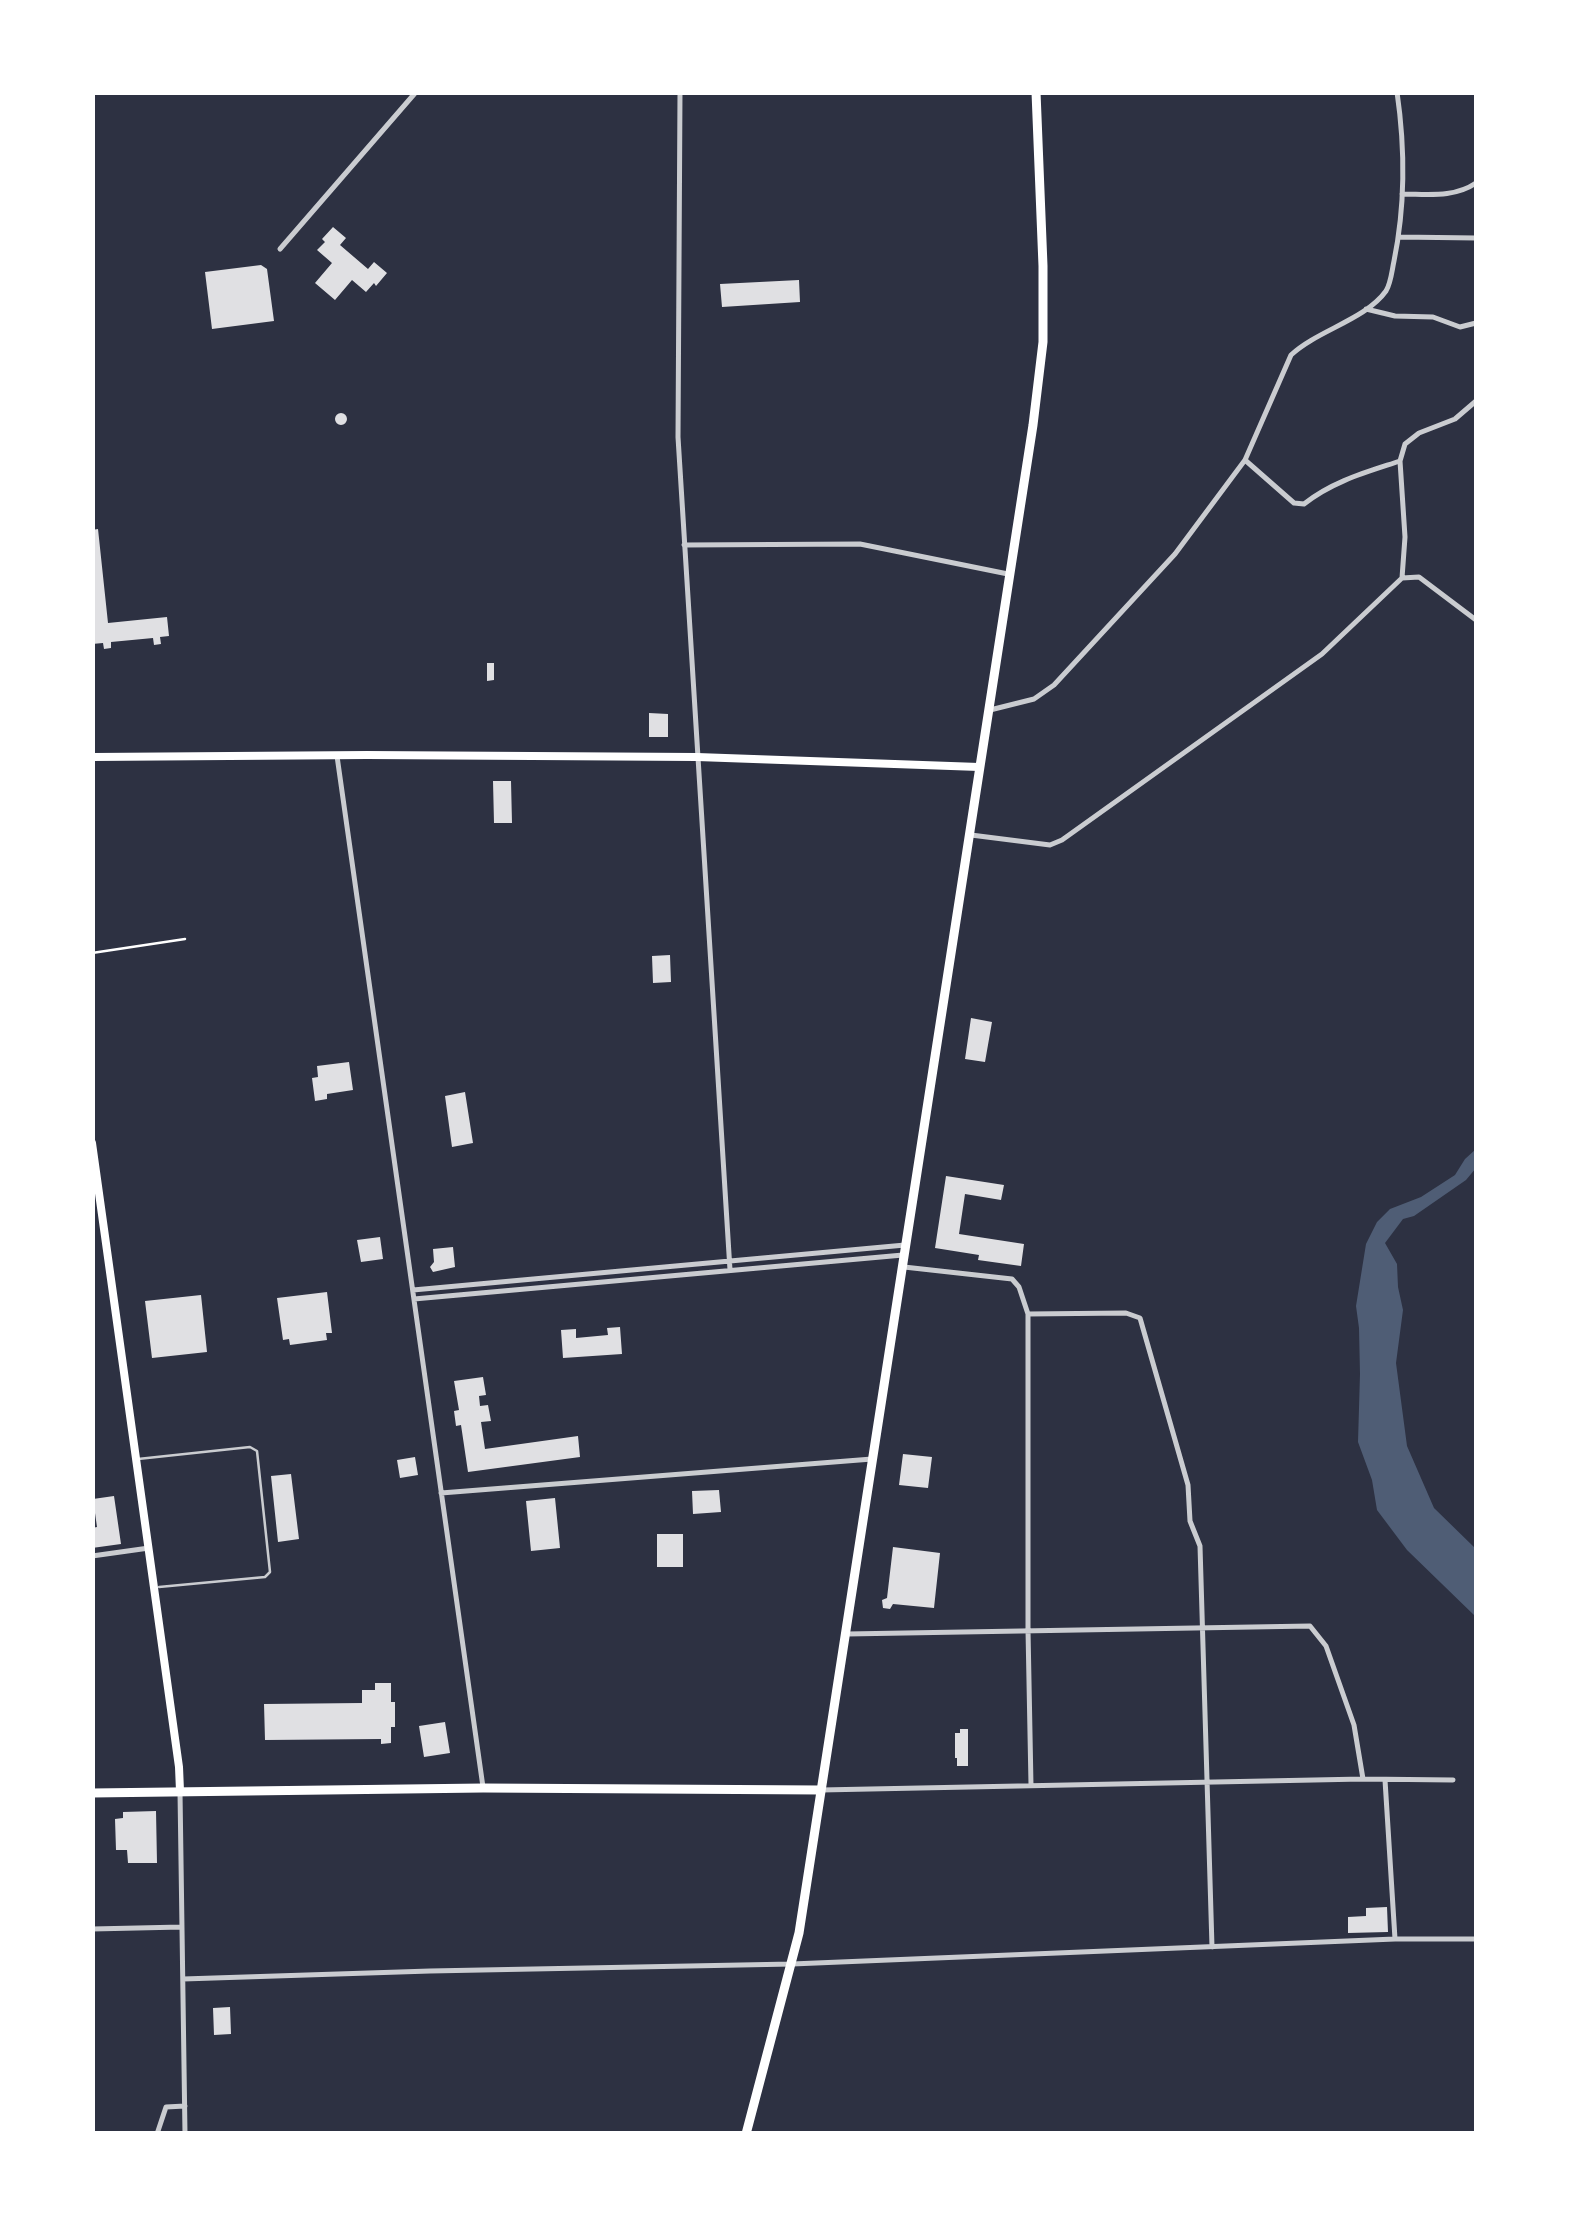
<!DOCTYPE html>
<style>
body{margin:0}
#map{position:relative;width:1569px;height:2226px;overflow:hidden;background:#2d3142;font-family:Raleway,sans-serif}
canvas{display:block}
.frame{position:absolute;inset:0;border:95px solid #fff;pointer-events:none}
</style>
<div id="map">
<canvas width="1569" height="2226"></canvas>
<div class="frame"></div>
</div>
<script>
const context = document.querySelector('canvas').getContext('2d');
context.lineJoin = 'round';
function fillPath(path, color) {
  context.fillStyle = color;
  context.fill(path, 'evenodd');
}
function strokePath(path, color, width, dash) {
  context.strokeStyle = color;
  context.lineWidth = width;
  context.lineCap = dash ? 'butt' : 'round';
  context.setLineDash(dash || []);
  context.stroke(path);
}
fillPath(new Path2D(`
 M1476,1149V1168L1466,1180L1414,1216L1403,1219L1385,1243L1397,1264L1398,1287L1403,1310L1396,1363L1407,1446L1434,1508L1476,1549V1617L1407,1550L1377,1510L1372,1480L1358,1442L1360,1374L1359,1328L1356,1306L1366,1244L1377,1222L1390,1209L1421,1197L1455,1175L1465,1159Z`), '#4f5d75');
fillPath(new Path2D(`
 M333,227L346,238L340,245L368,269L374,262L387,273L376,286L374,283L366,292L352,280L335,300L315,283L332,263L317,250L325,242L322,239Z
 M261,265L267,269L274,321L212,329L205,272Z
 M799,280L800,302L722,307L720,284Z
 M335 419a6 6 0 1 1 12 0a6 6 0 1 1-12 0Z
 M98,529L108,623L167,617L169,636L160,637L161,644L154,645L153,638L111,642V648L104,649L103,643L92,644V530Z
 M487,663H494V680L487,681Z
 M649,713L668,714V737H649Z
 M493,781H511L512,823H494Z
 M670,955L671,982L653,983L652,956Z
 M971,1018L992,1022L985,1062L965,1059Z
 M349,1062L353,1090L327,1094V1099L315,1101L312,1078L318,1077L317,1066Z
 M465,1092L473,1143L452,1147L445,1096Z
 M946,1176L1004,1185L1001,1200L965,1194L959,1234L1024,1244L1021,1266L978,1260L979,1255L935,1248Z
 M380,1237L383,1259L361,1262L357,1240Z
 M453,1247L455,1267L433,1272L430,1267L434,1262L433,1249Z
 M327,1292L332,1333H326L327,1340L290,1345L289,1339L283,1340L277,1298Z
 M201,1295L207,1352L152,1358L145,1301Z
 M620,1327L622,1354L563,1358L561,1330L576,1329V1338L608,1335L607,1328Z
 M483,1377L486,1395L479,1396L480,1406L488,1405L491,1421L481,1422L485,1449L578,1436L580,1457L468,1472L461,1425L456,1426L454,1411L459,1410L454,1381Z
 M903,1454L932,1457L928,1488L899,1485Z
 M415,1457L418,1475L400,1478L397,1460Z
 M291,1474L299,1539L278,1542L271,1476Z
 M719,1490L721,1512L693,1514L692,1491Z
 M114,1496L121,1544L92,1548V1528L97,1527L93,1499Z
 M555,1498L560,1548L531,1551L526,1501Z
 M657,1534H683V1567H657Z
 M893,1547L940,1553L934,1608L893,1604L890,1609L883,1608L882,1600L887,1598Z
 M375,1683H391V1702H395V1727H391V1743L381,1744V1739L265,1740L264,1704L362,1703V1690H375Z
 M445,1722L450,1753L424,1757L419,1726Z
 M960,1729H968V1766H957V1758H955V1733H960Z
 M156,1811L157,1863H128L127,1850H116L115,1819L123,1818V1812Z
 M1387,1907L1388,1932L1348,1933V1917L1366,1916V1908Z
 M230,2007L231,2034L214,2035L213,2008Z`), '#e0e0e3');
strokePath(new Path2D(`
 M92,953L185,939`), '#fff', 2.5);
strokePath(new Path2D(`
 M138,1459L250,1447L257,1451L270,1572L265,1577L159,1587`), '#caccd0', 2.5);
strokePath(new Path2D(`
 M680,92L678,437L730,1270
 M1402,194C1428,194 1454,198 1476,183
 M1399,237L1476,238
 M280,249L416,92
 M1366,309L1395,316L1433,317L1460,327L1476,323
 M1245,460L1294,503L1304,504C1333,481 1367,472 1400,461
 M684,545L860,544L1008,574
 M1402,578L1419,577L1476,620
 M990,710L1034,699L1054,685L1175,554L1245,460L1291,355C1318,330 1365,320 1386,291C1391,283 1392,270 1394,261C1405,207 1405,147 1397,92
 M337,756L483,1787
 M971,835L1050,845L1062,840L1322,654L1402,578L1405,537L1400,461L1405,444L1419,433L1455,419L1476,401
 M904,1267L1012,1279L1019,1287L1028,1314V1630L1031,1785
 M413,1290L905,1245
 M414,1299L903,1255
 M1028,1314L1126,1313L1140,1318L1188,1485L1190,1521L1200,1546L1212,1947
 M441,1493L872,1459
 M92,1556L149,1548
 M847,1634L1310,1626L1326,1646L1354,1725L1363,1779
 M1385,1780L1395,1939
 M821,1790L1363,1779L1453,1780
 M180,1792L185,2134
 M92,1929L182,1927
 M183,1979L430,1971L792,1964L1395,1939H1476
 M157,2134L166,2107L185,2106`), '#caccd0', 5);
strokePath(new Path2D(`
 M92,757L367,755L697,757L979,767
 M92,1143L179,1767L180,1791`), '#fff', 8);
strokePath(new Path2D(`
 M92,1793L483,1788L821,1790
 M746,2134L799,1933L1033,425L1043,342V266L1036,92`), '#fff', 9);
</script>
